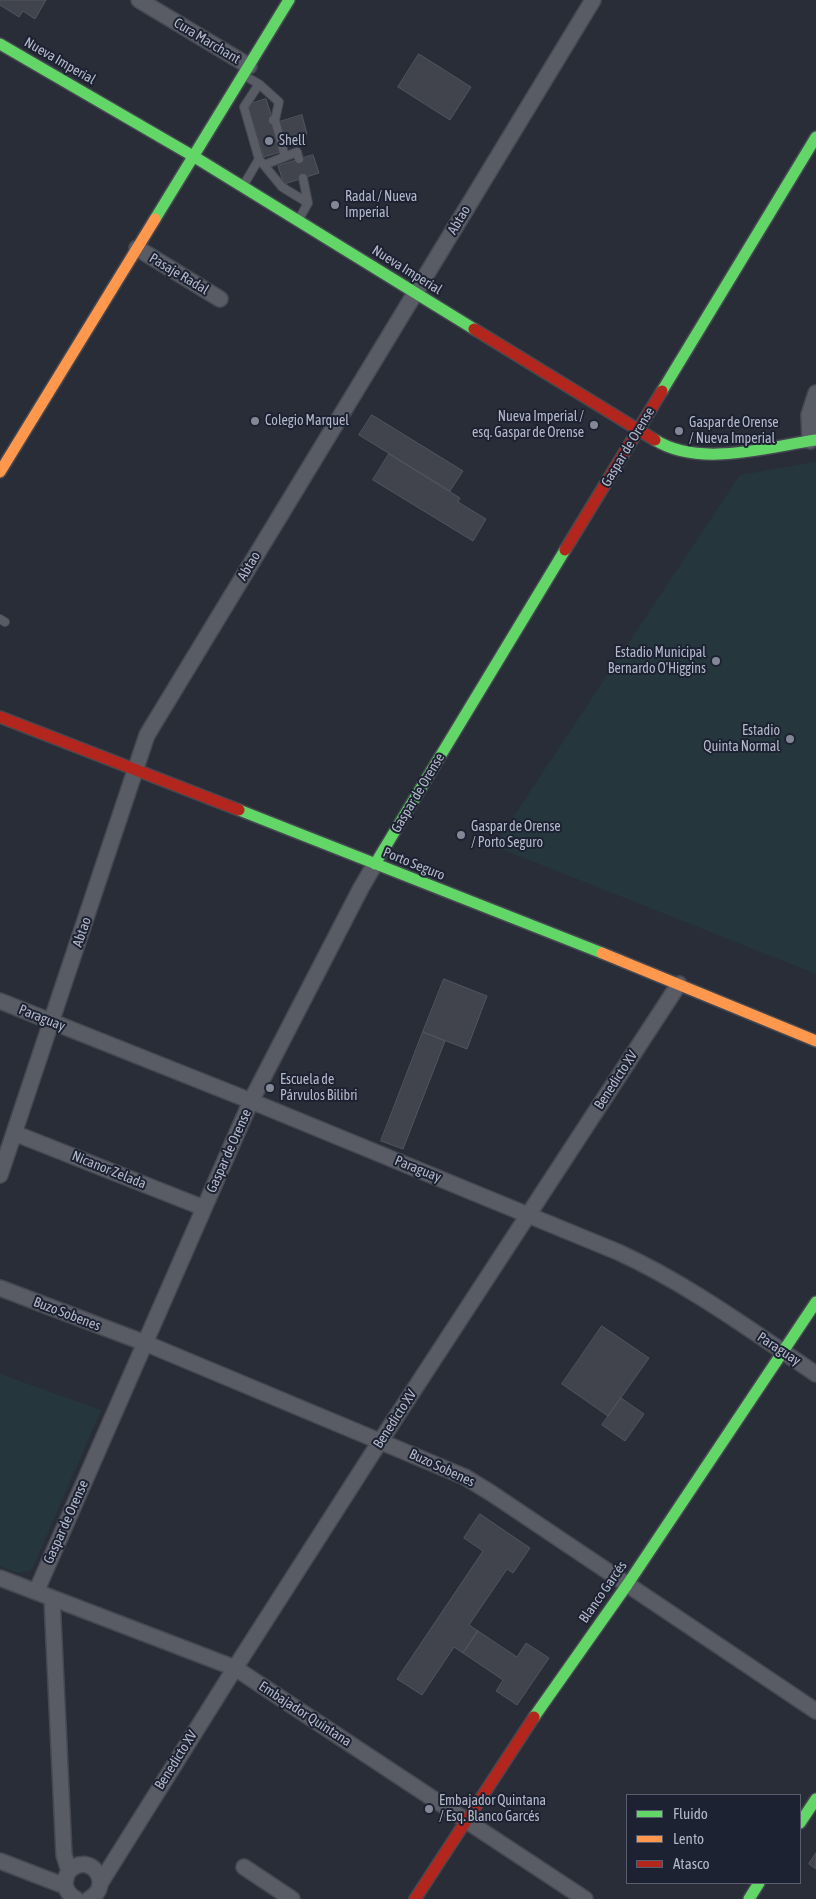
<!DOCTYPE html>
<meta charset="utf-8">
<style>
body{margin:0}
#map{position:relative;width:816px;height:1899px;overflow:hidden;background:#292d37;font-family:"Asap Condensed",sans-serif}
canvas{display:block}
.legend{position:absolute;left:626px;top:1794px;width:175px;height:90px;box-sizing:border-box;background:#1c2232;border:1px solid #585e6e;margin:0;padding:6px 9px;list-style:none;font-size:15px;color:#b3b8c9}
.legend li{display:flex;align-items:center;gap:10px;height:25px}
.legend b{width:25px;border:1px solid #585e6e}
</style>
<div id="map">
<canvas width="816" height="1899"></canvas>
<ul class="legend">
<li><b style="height:6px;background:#63d668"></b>Fluido</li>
<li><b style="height:6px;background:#ff974d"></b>Lento</li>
<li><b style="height:6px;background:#b3261e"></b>Atasco</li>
</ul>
</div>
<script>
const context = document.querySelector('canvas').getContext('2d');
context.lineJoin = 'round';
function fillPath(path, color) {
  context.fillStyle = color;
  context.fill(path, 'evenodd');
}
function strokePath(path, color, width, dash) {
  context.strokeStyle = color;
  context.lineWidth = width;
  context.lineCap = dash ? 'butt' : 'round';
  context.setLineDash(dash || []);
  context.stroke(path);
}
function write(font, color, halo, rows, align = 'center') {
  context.font = font + ' "Asap Condensed",sans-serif';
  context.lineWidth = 4;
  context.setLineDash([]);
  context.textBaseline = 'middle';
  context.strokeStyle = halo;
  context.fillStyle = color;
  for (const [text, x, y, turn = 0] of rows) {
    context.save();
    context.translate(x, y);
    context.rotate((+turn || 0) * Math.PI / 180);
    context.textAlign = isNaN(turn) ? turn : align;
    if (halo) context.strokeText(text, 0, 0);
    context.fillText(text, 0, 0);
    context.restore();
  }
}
fillPath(new Path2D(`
 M816,462V974L494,846L740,475Z
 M0,1374L101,1410L34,1565L30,1571L17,1573L0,1566Z`), '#26363d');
const building = new Path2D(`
 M0,0H46L35,19L23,11L19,17L0,5Z
 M419,54L471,87L450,120L398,87Z
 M266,99L283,151L264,157L247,105Z
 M302,115L307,134L282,141L276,123Z
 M313,155L319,173L284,184L278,166Z
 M372,415L463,471L450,491L359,435Z
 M389,454L460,498L458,502L486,519L473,541L373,480Z
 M444,979L487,996L467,1049L423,1032Z
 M423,1032L445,1041L403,1149L381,1141Z
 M602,1326L649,1358L608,1416L562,1384Z
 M621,1398L644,1414L625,1441L602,1425Z
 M480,1514L530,1548L513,1573L507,1569L469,1625L478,1631L463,1653L454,1647L422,1695L397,1679L483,1551L464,1538Z
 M478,1631L517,1657L526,1643L549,1658L517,1705L496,1691L503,1680L463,1653Z
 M816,1853V1869L809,1864Z`);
fillPath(building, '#41444d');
strokePath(building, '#51555f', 1);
const lane = new Path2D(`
 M245,76L259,84L279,102L275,120H273
 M275,120L285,157
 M259,159L244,107L259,84
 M264,165L297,152L299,159
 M243,186L259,159L282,187L308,203
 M299,219L308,203L303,178
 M0,619L5,622`);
const street = new Path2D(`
 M139,0L249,66
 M137,248L220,299
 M810,441L809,415L816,393
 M0,1001L251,1101L618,1252C688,1284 752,1331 816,1374
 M14,1133L204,1208
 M0,1175L147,735L593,0
 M0,1288L145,1343L465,1477L491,1493L816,1711
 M0,1578L235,1668L585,1899
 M36,1592L251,1101L361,888L375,864
 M52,1598L64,1855L69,1871
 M0,1861L65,1886
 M244,1867L292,1899
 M101,1882L235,1668L372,1454L679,984
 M76,1899C65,1893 62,1882 69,1871C90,1850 115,1885 89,1899`);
const fast = new Path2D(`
 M0,44L193,156L474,329
 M155,219L289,0
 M662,391L816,137
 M655,440C700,468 767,447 816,440
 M239,810L602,953
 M375,864L565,550
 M534,1717L627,1585L816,1302
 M800,1823L816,1799
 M749,1899L759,1883`);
const slow = new Path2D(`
 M0,472L155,219
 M602,953L816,1041`);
const jam = new Path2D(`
 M474,329L655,440
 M565,550L662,391
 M0,717L239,810
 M415,1899L534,1717`);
strokePath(lane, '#454850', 10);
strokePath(street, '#454850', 18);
strokePath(fast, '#454850', 14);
strokePath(slow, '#454850', 14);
strokePath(jam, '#454850', 14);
strokePath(lane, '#595c65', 8);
strokePath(street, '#595c65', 15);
strokePath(fast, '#63d668', 11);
strokePath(slow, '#ff974d', 11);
strokePath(jam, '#b3261e', 11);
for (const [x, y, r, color] of [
 [269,141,5,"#838796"],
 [335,205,5,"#838796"],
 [255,421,5,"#838796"],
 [594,425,5,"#838796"],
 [679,431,5,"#838796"],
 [716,661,5,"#838796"],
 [790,739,5,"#838796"],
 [461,835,5,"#838796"],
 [270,1088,5,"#838796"],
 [429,1809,5,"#838796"]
]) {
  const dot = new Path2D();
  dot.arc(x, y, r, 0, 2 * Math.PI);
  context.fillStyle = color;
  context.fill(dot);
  strokePath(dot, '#1c2232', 2);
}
write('14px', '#b3b8c9', '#1c2232', [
 ["Cura Marchant",207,41,31],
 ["Nueva Imperial",60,61,30],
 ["Abtao",459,220,-59],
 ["Nueva Imperial",407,270,32],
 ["Pasaje Radal",179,274,31],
 ["Gaspar de Orense",628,447,-59],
 ["Abtao",249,566,-59],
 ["Gaspar de Orense",418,793,-59],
 ["Porto Seguro",414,864,22],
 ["Abtao",82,932,-71],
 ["Paraguay",42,1018,22],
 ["Benedicto XV",616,1080,-57],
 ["Gaspar de Orense",229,1151,-66],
 ["Paraguay",418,1169,22],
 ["Nicanor Zelada",109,1170,22],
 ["Buzo Sobenes",67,1314,21],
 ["Paraguay",779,1349,33],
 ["Benedicto XV",395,1419,-57],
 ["Buzo Sobenes",442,1468,25],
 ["Gaspar de Orense",66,1522,-66],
 ["Blanco Garcés",603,1592,-55],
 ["Embajador Quintana",305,1714,33],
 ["Benedicto XV",176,1760,-58]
]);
write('14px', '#b3b8c9', '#1c2232', [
 ["Shell",279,141],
 ["Radal / Nueva",345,197],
 ["Imperial",345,213],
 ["Nueva Imperial /",584,417,"right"],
 ["esq. Gaspar de Orense",584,433,"right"],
 ["Colegio Marquel",265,421],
 ["Gaspar de Orense",689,423],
 ["/ Nueva Imperial",689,439],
 ["Estadio Municipal",706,653,"right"],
 ["Bernardo O'Higgins",706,669,"right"],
 ["Estadio",780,731,"right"],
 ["Quinta Normal",780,747,"right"],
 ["Gaspar de Orense",471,827],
 ["/ Porto Seguro",471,843],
 ["Escuela de",280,1080],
 ["Párvulos Bilibri",280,1096],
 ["Embajador Quintana",439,1801],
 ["/ Esq. Blanco Garcés",439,1817]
], 'left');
</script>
